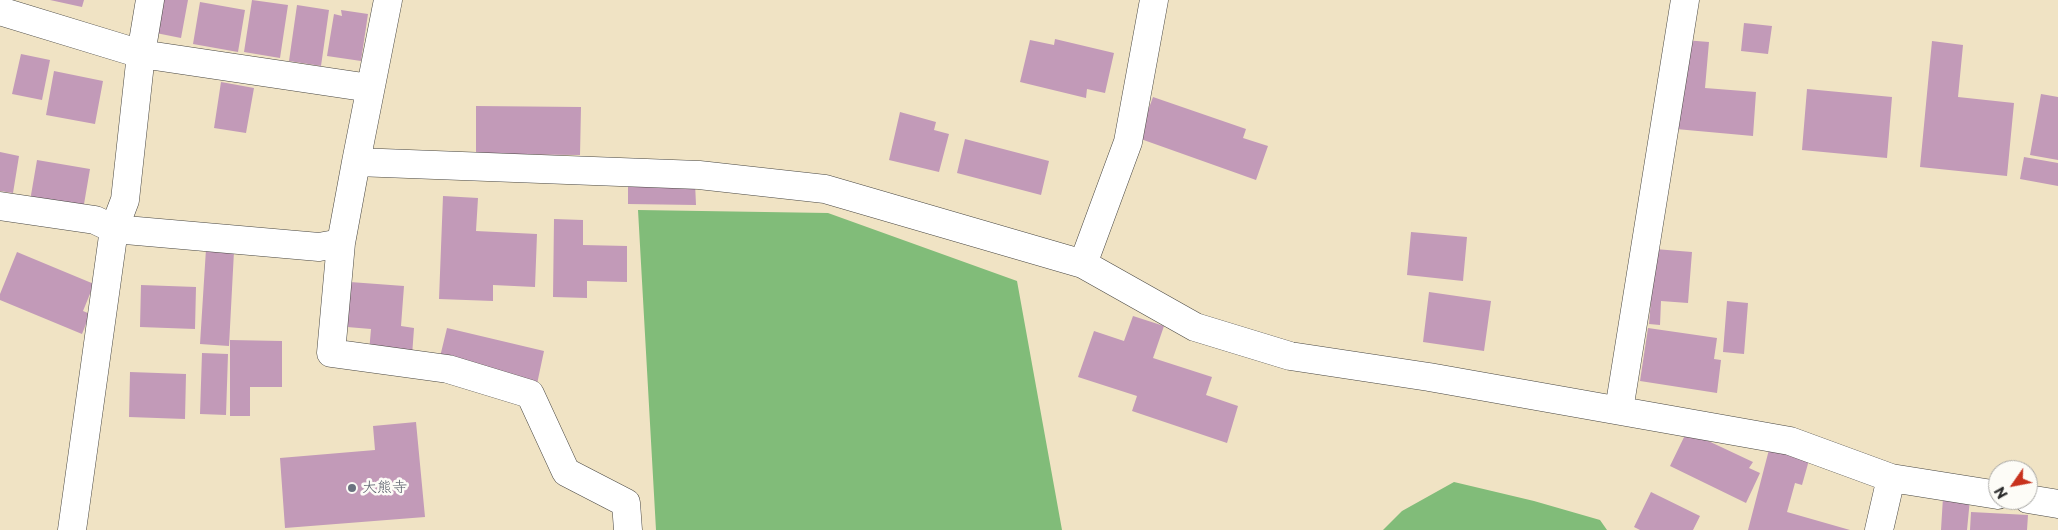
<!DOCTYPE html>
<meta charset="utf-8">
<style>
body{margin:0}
#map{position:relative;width:2058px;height:530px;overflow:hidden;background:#f0e3c4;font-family:"Playpen Sans",sans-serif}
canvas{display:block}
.north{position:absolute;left:1988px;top:460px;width:50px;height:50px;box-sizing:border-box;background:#fdfcf7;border:1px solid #a9a8a5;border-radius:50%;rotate:237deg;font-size:14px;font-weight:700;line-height:20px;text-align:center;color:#2b2b2b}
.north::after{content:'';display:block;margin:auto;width:18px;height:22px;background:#c8321e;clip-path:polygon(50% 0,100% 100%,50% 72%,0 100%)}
</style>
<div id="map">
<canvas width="2058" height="530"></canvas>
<div class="north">N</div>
</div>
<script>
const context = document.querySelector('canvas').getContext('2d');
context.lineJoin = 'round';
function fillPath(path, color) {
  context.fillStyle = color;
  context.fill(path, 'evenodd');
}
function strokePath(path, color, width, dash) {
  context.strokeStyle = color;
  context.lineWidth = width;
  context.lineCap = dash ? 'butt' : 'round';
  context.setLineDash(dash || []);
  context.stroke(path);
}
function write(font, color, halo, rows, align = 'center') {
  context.font = font + ' "Playpen Sans","Klee One",sans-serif';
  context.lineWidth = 5;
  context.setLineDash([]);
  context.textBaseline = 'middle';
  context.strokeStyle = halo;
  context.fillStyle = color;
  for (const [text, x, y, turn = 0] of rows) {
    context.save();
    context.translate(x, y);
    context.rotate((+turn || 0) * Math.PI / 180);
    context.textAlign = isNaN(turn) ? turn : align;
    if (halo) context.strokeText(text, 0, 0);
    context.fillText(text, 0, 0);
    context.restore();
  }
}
fillPath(new Path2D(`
 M638,210L828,213L1017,281L1062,530H656Z
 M1454,482L1534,501L1600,520L1607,530H1383L1402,511Z`), '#81bc79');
fillPath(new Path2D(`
 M50,0H84L82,7Z
 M157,0H188L181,38L151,32Z
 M252,0L288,5L280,58L244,52Z
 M200,2L245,10L238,52L193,44Z
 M297,5L329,10L321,66L289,61Z
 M341,10L368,14L361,61L327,56L334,14L342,16Z
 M1744,23L1772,26L1768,54L1741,51Z
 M1055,39L1114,53L1105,93L1087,89L1086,98L1020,82L1030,40L1054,45Z
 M1684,40L1709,42L1705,88L1756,92L1753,136L1676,129Z
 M1932,41L1963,45L1958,97L2014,103L2007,176L1920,167Z
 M21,54L50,60L42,100L12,94Z
 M54,71L103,81L95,124L46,115Z
 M221,82L254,88L246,133L214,128Z
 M1807,89L1892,97L1887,158L1802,150Z
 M2041,94L2058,97V160L2030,155Z
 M1153,97L1246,129L1243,138L1268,146L1256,180L1138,138Z
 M476,106L581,107L580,155L476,154Z
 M900,112L936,122L934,130L949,134L939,172L889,160Z
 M965,139L1049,161L1041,195L957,173Z
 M0,152L19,156L13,193L0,191Z
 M2024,157L2058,163V186L2020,179Z
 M37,160L90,169L83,210L30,201Z
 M628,182L695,183L696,205L628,204Z
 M443,196L478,198L476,231L537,234L535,287L493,285V301L439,299Z
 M554,219L583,220V245L627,246V282L587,281V298L553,297Z
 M1411,232L1467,237L1463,281L1407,275Z
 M206,249L234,251L229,346L200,344Z
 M1655,249L1692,252L1688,303L1661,301L1660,325L1649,324Z
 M17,252L94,284L83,311L90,314L82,334L0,300V294Z
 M350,282L404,286L401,326L414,328L412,356L369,352L371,329L347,327Z
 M141,285L196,287L195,329L140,327Z
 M1429,292L1491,301L1484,351L1423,342Z
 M1727,301L1748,303L1744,354L1723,352Z
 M1133,316L1164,326L1153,358L1212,377L1206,395L1238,406L1227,443L1132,411L1137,396L1078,377L1094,331L1124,341Z
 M447,328L544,351L537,384L439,361Z
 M1648,328L1717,338L1714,359L1721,360L1717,393L1640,381Z
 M230,340L282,341V387H250V416H230Z
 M202,353L228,354L226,415L200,414Z
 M130,372L186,374L185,419L129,417Z
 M416,422L425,517L285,528L280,458L375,450L373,426Z
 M1687,431L1753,462L1749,468L1760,473L1746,503L1670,466Z
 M1771,442L1811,453L1802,485L1795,483L1787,512L1850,530H1748Z
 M1651,492L1700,516L1693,530H1640L1634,527Z
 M1943,497L1970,499L1967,530H1941Z
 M1971,512L2028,515L2027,530H1970Z`), '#c29ab8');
const minor = new Path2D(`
 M388,0L356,162L699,175L825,189L1083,264L1195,327L1290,356L1429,377L1790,441L1891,478L1998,495
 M0,11L141,54L370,88
 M356,162L341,243L331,353L448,369L530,394L566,472L626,503L628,530
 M0,206L95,220L114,229L319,247L341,243
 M1083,264L1128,142L1154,0
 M1619,410L1685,0
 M2028,499L2058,504
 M72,530L114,229L125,200L141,54L150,0
 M1879,530L1891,478`);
strokePath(minor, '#494742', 29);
strokePath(minor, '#fff', 28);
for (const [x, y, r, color] of [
 [352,488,5,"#6b7280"]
]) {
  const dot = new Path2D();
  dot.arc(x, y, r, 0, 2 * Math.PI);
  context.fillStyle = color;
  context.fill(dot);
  strokePath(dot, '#fdfcf7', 2);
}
write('15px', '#5b616d', '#fdfcf7', [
 ["大熊寺",362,488]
], 'left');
</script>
